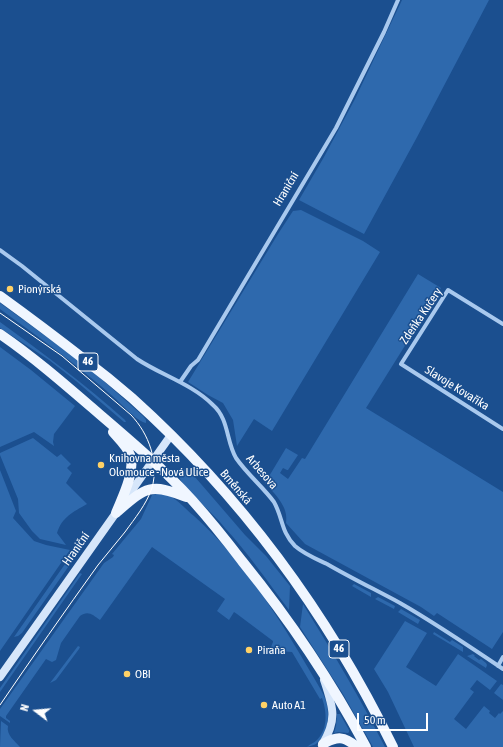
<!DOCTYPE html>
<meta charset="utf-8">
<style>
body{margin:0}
#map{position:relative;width:503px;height:747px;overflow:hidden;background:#1b4f8f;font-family:"Asap Condensed",sans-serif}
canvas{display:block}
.north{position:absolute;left:16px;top:691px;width:40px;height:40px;-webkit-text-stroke:3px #1b4f8f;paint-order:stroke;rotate:286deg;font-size:11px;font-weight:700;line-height:16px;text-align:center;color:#fff}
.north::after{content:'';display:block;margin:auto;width:14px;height:18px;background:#fff;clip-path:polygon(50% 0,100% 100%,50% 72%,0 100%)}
.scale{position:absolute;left:357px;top:713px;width:71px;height:18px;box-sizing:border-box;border:2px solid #fff;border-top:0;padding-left:5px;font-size:12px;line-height:14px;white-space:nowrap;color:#fff;-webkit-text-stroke:3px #1b4f8f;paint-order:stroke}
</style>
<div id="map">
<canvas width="503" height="747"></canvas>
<div class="north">N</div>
<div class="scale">50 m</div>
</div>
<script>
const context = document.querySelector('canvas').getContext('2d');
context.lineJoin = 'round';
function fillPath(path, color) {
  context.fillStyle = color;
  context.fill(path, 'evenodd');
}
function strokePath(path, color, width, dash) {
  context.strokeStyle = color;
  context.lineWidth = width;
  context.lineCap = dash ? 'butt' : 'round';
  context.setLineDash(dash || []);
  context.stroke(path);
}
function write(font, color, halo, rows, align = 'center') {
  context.font = font + ' "Asap Condensed",sans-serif';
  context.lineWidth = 3;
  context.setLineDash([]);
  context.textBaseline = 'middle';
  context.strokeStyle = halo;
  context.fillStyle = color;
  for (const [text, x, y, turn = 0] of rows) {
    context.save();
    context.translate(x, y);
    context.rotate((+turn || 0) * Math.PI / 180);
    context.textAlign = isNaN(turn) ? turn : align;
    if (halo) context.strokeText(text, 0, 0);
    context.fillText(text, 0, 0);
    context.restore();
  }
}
fillPath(new Path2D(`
 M402,0H489L416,139L364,234L299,200L324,157L355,99Z
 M301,210L363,241L380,252L272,431L254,419L237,446L233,420L223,403L208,395L188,382L278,234L293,211Z
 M418,274L441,288L366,408L503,492V632L492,649L437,613L434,616L421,607L305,544L286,523C289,507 275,494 265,483L286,448L298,455L288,470H287L283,468L280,473L288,479L302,458L305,459Z
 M0,303L88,367L143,416L146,420V423C137,421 124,407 117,400C80,367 40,338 0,309Z
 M0,322C43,353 86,385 125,420L126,422H124L76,381L49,360L0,328Z
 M0,347L31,370L75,406L54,434L53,442L54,446L34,432L0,447Z
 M33,438L57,457L61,454L71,464L67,468L72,473L66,483L87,504C73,512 62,517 57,533L66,545L40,539L32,531L19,513L18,499L0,455V453Z
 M182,469L187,470L195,477L245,535L266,556L290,586L289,610C268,582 248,553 225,528C218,519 210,512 202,504C195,496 178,483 179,473Z
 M0,470L16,511L13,518L34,541L46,545L70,550L0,651Z
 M156,494C158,494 162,493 165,494C176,497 185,509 194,516C248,564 285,628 321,690C328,702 330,715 326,729C324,733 322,739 318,742C316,745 310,746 307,747C310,744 314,743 317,740C328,729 327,712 322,698L320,699L292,652L279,651L277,655L271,647L273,642V641L237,614L234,612L229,620L217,611L225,599L152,547L100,620C93,615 88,610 80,616L61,643L56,660L52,662L46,659L6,716V718L10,721V723L0,716V709L104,563L113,557L114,555L112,554L141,519L152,495Z
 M77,548L80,550L22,633L18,636L14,637L65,564Z
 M80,573L82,574L0,692V688Z
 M354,584L371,593V597L352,586Z
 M378,597L395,606L394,609L375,599Z
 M303,604C332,651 360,698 385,747H373L343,694L300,627Z
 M401,609L420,620L418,624L398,612Z
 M405,621L427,633L406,667L436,686L458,654L497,681L490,690L477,680L470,689L474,692L454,719L466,729L484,706L490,711L489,713L495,718L499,713L500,714L503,711V747H414L388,692L374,669Z
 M434,632L450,642L452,640L463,647V652L433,634Z
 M78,646L80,647L79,649L56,680L50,683Z
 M473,654L475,656H474L479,660L481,659L486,663L487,665L486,668L467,656Z
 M501,684L503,685V700L494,693Z
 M337,714H340L349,730V732L348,733L338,732L334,733L336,726Z
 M1,721L8,726C6,735 15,741 20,747H0Z`), '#2e69ad');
strokePath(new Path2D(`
 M0,250L22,266L137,359C161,375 192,384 213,405C229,419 226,441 236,458C247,474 263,487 274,502C283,518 281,532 295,546C304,554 316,559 327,564C351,578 376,590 400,603C435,623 469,646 503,669
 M503,324L448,290L401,364L503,429
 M180,382L191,366L198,360L336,128L384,32L398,0
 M498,666L503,657`), '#a9c9ee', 4);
strokePath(new Path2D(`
 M0,677L171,435
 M322,745C338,719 333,707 324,680`), '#d6e6fa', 8);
strokePath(new Path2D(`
 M0,296C29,317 57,338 85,360C101,372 117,385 132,398C241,496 329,616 393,747
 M0,334C32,356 61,381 90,406C125,436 161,466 192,500C210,520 226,540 242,561C289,619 331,681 366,747
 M113,432C119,439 127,446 130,455C136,471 122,498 116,513
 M117,512C145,488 150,482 186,497
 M323,744C337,736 344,736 357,747`), '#f0f6ff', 10);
strokePath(new Path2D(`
 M0,313L62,356L131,415C149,434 159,462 152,488C146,505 135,518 125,532C116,543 107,554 98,565C65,611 32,658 0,705`), '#fff', 1);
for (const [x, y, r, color] of [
 [10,289,4,"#ffd166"],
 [101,465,4,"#ffd166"],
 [249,650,4,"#ffd166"],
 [127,674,4,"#ffd166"],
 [264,705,4,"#ffd166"]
]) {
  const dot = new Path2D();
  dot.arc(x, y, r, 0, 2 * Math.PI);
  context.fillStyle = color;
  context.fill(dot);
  strokePath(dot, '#1b4f8f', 1.5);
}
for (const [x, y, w] of [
 [88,362,20],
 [339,649,20]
]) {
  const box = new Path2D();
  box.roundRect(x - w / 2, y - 9, w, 18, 3);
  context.fillStyle = '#1b4f8f';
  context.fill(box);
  strokePath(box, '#fff', 1);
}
write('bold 11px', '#fff', null, [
 ["46",88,362],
 ["46",339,649]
]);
write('12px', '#fff', '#1b4f8f', [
 ["Hraniční",286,189,-59],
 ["Zdeňka Kučery",421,316,-56],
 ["Slavoje Kovaříka",457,388,32],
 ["Arbesova",262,472,49],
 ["Brněnská",236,487,49],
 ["Hraniční",76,549,-55]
]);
write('12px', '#fff', '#1b4f8f', [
 ["Pionýrská",18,289],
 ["Knihovna města",109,458],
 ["Olomouce - Nová Ulice",109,472],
 ["Piraňa",257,650],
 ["OBI",135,674],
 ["Auto A1",272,705]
], 'left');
</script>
